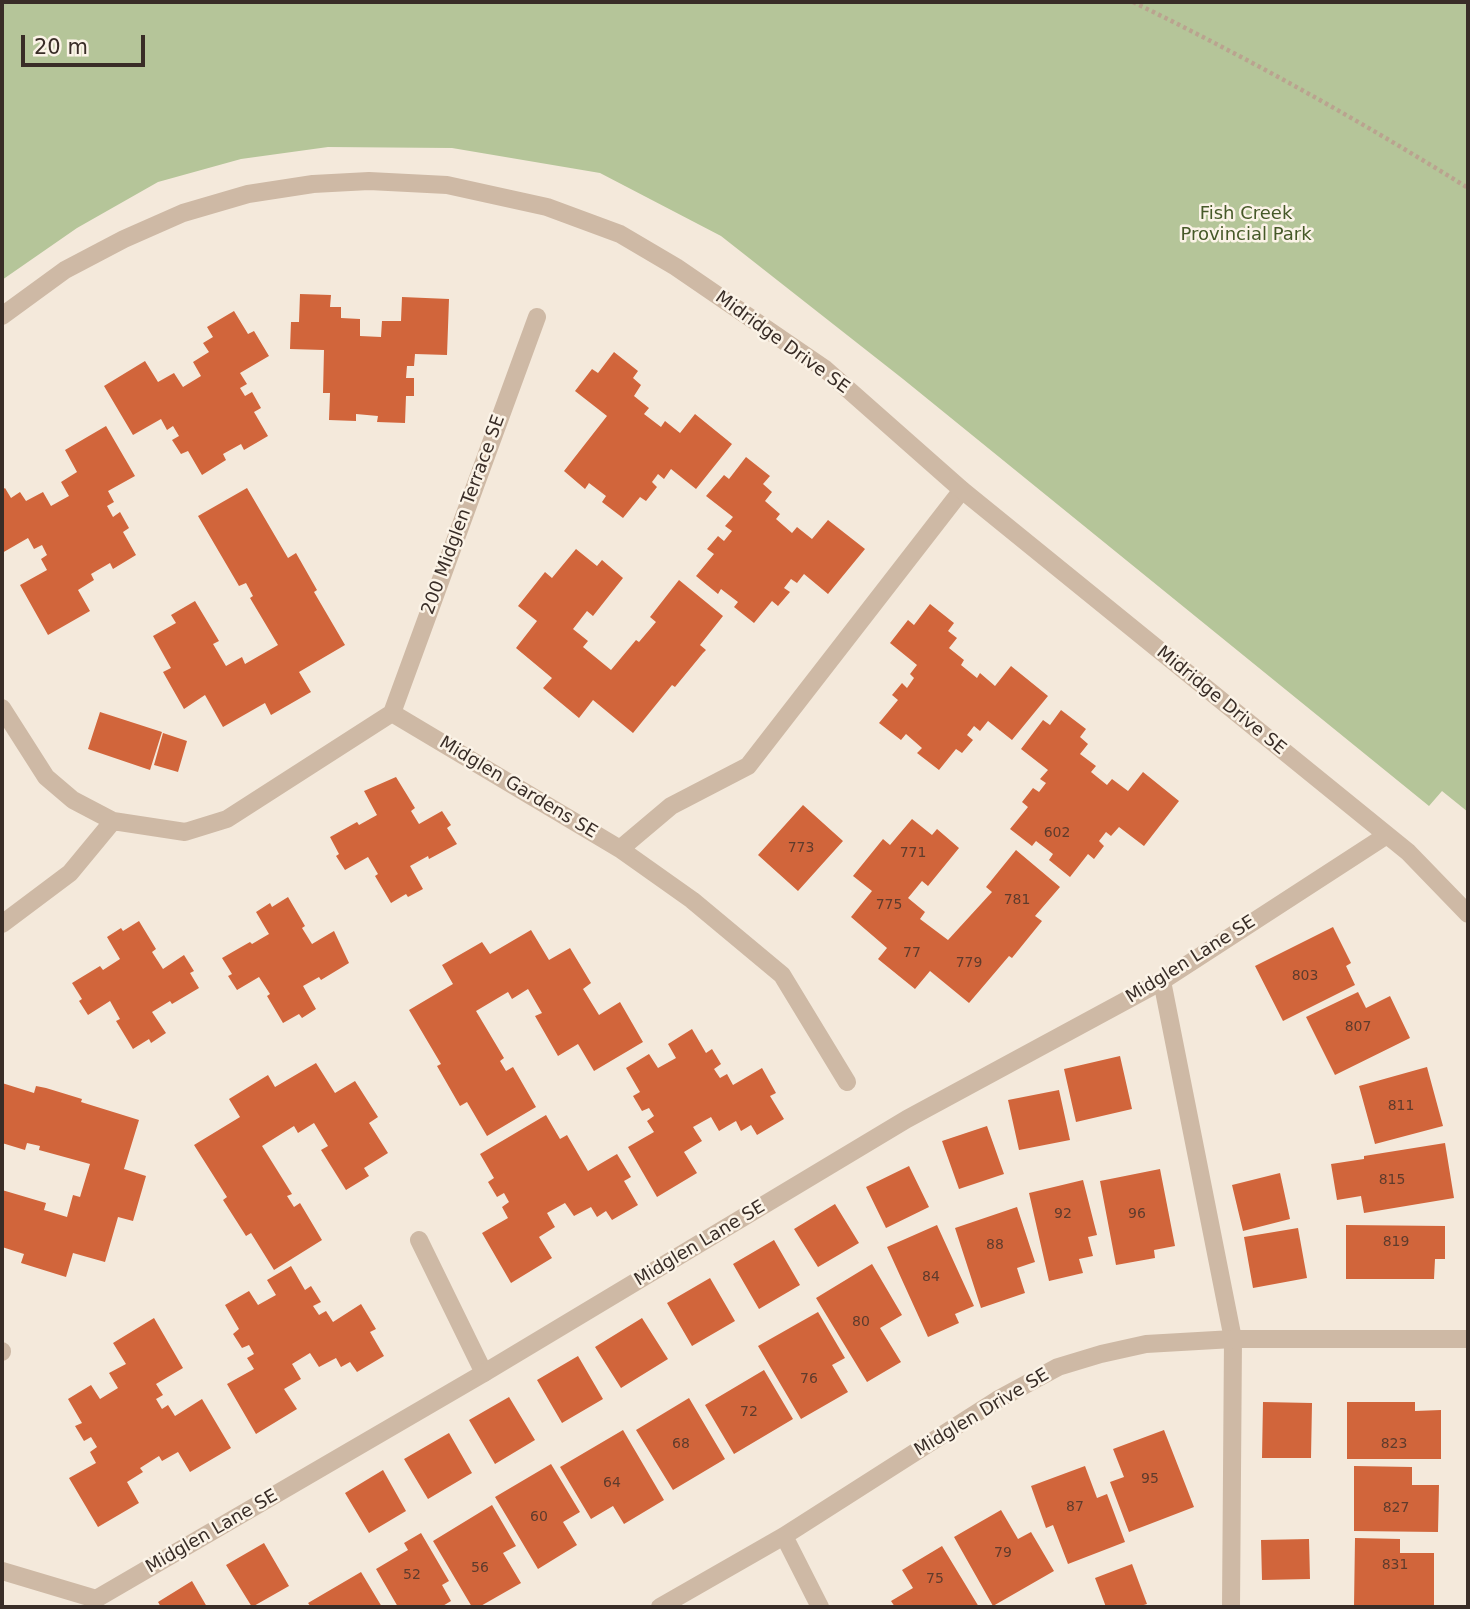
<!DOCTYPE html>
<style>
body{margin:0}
#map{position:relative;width:1470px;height:1609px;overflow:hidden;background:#f4e9db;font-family:"DejaVu Sans",sans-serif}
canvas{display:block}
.frame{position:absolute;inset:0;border:4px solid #392d27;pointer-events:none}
.scale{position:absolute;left:21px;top:35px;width:124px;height:32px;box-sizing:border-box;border:4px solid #392d27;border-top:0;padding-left:9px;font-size:21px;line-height:24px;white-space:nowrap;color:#392d27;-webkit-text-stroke:5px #fbf3e7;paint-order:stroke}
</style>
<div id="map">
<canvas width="1470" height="1609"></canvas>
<div class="frame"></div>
<div class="scale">20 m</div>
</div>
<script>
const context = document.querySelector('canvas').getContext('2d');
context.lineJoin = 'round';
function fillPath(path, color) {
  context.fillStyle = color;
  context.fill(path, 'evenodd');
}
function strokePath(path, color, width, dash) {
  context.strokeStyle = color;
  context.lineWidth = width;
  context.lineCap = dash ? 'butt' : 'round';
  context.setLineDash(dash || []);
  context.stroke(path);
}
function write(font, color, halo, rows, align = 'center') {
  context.font = font + ' "DejaVu Sans",sans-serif';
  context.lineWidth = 5;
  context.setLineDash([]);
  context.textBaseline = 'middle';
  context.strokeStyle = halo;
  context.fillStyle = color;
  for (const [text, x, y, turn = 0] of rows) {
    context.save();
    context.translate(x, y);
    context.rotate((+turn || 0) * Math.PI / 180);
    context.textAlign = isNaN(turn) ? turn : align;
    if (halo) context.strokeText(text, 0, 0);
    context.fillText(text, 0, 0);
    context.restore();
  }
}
fillPath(new Path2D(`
 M2,2H1468V812L1442,791L1429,806L903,379L721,236L600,173L452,148L328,147L241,159L158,182L77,228L2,280Z`), '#b5c599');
fillPath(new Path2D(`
 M300,294L331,295L330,307H341V318L360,319V336L381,337L382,321H401L402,297L449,299L447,355L415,354L414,366H407L406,378H414V396H406L405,423L377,422L378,416L356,414V421L329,420L330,393H323L324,350L290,349L291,322H299Z
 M234,311L248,334L254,331L269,356L240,373L247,384L240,388L245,396L252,392L261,408L254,412L268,436L244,450L241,444L223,454L226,460L202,475L188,451L181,454L172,440L179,436L173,426L167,430L161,419L133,435L104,386L145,361L158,382L174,373L183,387L201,376L193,362L209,352L203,343L213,337L207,327Z
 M614,352L638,371L633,378L641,385L634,396L649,408L644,414L661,427L665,421L680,433L695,414L732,444L696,489L671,469L664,479L658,474L652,482L657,487L646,501L640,497L623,518L602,502L606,496L589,483L585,489L564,471L607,416L575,391L592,369L598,373Z
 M106,426L135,476L108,491L114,502L107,506L113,517L120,512L129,528L123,532L136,555L113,569L110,563L91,574L94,580L78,590L90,611L48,635L20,585L47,570L41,559L47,555L42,545L34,549L28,538L2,553V490L5,488L11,498L20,492L26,501L43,492L51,506L69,496L61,482L77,472L65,450Z
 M746,457L770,476L763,484L772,492L765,501L780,514L776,519L792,533L797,527L812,539L828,520L865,549L828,594L804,574L797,583L791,579L784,588L790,592L778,606L772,601L754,623L734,607L738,602L721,589L718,594L696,576L714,554L707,549L718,536L724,541L732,531L725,526L733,517L706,496L724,475L729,479Z
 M247,488L288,558L296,553L317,590L314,592L345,645L299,672L311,692L271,715L265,703L223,727L205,695L184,709L163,672L171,668L153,636L176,623L171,615L195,601L219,641L213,644L226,666L242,657L245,664L278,645L250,598L253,596L246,583L239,586L198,516Z
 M576,549L597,566L602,560L623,578L593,616L587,611L573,629L588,641L583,647L611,670L636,640L639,642L656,622L650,617L679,580L723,616L700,645L706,650L703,653L675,687L672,685L633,733L593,700L579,718L543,688L552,678L516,648L537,621L518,606L545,572L552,578Z
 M930,604L954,623L948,631L957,638L949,648L964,660L961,665L977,678L980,673L995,686L1011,666L1048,696L1012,740L988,721L980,731L974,726L967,735L973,740L962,753L956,749L939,770L917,753L922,748L906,734L901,740L879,723L898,700L892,695L902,683L907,688L914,678L910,674L917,665L890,643L908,620L914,625Z
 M1061,710L1086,729L1080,737L1088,744L1080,754L1096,766L1091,772L1107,785L1112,779L1128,791L1143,772L1179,801L1144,846L1119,827L1111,836L1106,832L1099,841L1104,846L1094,859L1088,854L1070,877L1049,860L1053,854L1036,841L1032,846L1010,829L1028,807L1022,802L1033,788L1039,792L1046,783L1040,779L1048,770L1021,749L1043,720L1050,725Z
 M100,712L162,732L150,770L88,749Z
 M163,733L187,741L178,772L154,765Z
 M396,777L415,808L411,811L419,824L442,811L451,825L447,828L457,844L429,859L428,856L410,866L423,889L408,897L406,894L391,903L375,876L378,874L368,857L345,870L336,856L339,854L330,837L357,822L359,825L377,815L364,791Z
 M803,805L843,841L798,891L758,855Z
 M912,819L932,835L937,829L959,848L928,886L922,881L908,898L925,912L920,919L948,940L992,892L986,887L1016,850L1060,887L1035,916L1042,921L1012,958L1009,956L969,1003L930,971L915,989L878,959L887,948L851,917L872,891L853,876L883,839L890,845Z
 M288,897L305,926L302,928L312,944L334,931L349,963L321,980L319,977L303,986L316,1009L302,1018L299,1014L283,1023L267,996L270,994L259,977L237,990L228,976L232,974L222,958L250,942L252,944L269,934L256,912L270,903L272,907Z
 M139,921L156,949L152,952L163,969L184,955L194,971L190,973L199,988L172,1004L170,1001L152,1012L166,1033L151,1043L149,1039L133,1049L116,1021L120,1019L110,1001L88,1015L79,1001L82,999L72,983L100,966L103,970L120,959L107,937L121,928L123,931Z
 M1333,927L1351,963L1346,966L1355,985L1283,1021L1255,966Z
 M531,930L549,960L570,948L591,983L583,989L599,1015L620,1002L643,1042L594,1071L578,1044L558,1056L535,1016L542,1013L528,989L512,999L508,992L476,1011L504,1058L500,1061L506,1071L513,1067L536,1107L487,1136L467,1102L460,1106L437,1066L441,1064L409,1010L453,984L442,965L482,942L490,954Z
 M1358,992L1366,1008L1390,996L1410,1038L1335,1075L1306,1017Z
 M692,1029L706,1053L712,1049L721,1064L714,1069L720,1078L727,1074L733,1085L762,1068L776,1093L770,1096L784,1119L757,1135L751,1125L741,1131L736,1121L719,1131L711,1117L693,1127L702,1141L684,1152L697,1173L657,1197L628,1147L654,1132L647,1121L654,1116L649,1108L642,1111L633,1096L640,1092L626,1068L649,1054L658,1068L676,1058L668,1044Z
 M1120,1056L1132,1109L1076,1122L1064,1069Z
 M316,1063L335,1093L355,1081L378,1117L369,1123L388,1153L364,1168L369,1176L346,1190L321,1150L328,1146L314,1123L298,1133L294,1126L262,1146L292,1194L287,1196L294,1207L300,1203L322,1240L274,1270L251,1233L246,1236L223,1200L227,1197L194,1145L240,1117L229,1099L268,1075L275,1087Z
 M1427,1067L1443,1126L1375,1144L1359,1086Z
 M2,1083L34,1093L36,1086L46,1088L82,1099L81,1102L139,1120L124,1169L146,1176L133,1221L118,1217L105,1262L73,1253L66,1277L21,1263L24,1254L2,1247V1190L46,1203L44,1210L67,1217L73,1195L80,1197L90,1164L39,1150L40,1146L27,1143L25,1150L2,1143Z
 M1059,1090L1070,1140L1019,1150L1008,1100Z
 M546,1115L560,1139L567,1135L588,1171L617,1154L631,1177L624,1181L638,1205L612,1220L606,1211L597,1217L591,1207L574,1216L565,1203L547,1213L555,1227L539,1237L552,1258L511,1283L482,1233L508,1218L502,1207L509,1202L504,1193L497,1197L488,1182L494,1178L480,1154Z
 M987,1126L1004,1174L959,1189L942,1141Z
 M1445,1143L1454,1198L1364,1213L1361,1196L1337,1200L1331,1164L1364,1159V1156Z
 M909,1166L929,1207L886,1228L866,1187Z
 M1160,1169L1175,1246L1154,1250L1155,1258L1116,1265L1100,1181Z
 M1280,1173L1290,1219L1243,1231L1232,1185Z
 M1083,1180L1097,1235L1088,1237L1093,1256L1079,1259L1083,1273L1049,1281L1029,1193Z
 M835,1204L859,1243L818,1267L794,1229Z
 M1017,1207L1035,1262L1017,1268L1025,1293L981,1308L955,1228Z
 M937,1225L974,1306L955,1314L959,1323L928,1337L887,1247Z
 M1346,1225L1445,1226V1259H1435L1434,1279H1346Z
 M1298,1228L1307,1278L1253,1288L1244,1237Z
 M774,1240L800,1285L759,1309L733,1264Z
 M872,1264L902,1315L880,1328L901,1362L867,1382L816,1298Z
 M291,1266L305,1290L311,1286L321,1302L313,1306L319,1315L326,1311L333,1322L361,1304L376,1329L370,1332L384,1356L357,1372L350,1362L341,1367L336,1358L319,1367L310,1353L292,1364L301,1379L284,1389L297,1409L256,1434L227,1384L254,1369L247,1358L254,1354L249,1345L242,1348L233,1334L239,1329L225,1305L249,1291L258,1305L276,1295L267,1280Z
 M710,1278L735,1321L692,1346L667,1303Z
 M818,1312L845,1358L832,1365L848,1392L801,1419L758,1346Z
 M154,1318L183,1368L156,1384L163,1395L156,1399L162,1409L168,1405L175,1416L202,1399L231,1448L190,1472L178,1452L162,1461L159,1456L140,1468L143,1472L127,1482L139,1503L98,1527L69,1478L96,1463L90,1452L97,1447L91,1437L84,1441L75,1426L82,1423L68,1399L91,1385L100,1399L118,1388L109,1373L126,1364L113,1343Z
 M642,1318L668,1359L621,1388L595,1347Z
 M578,1356L603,1399L562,1423L537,1380Z
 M764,1370L793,1419L734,1454L705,1405Z
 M509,1397L535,1440L495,1464L469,1420Z
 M689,1398L725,1459L673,1490L636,1430Z
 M1263,1402L1312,1403L1311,1458H1262Z
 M1347,1402H1415V1411L1441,1410V1459H1347Z
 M623,1430L664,1500L624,1524L613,1506L591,1519L560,1467Z
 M1164,1430L1194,1507L1129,1532L1110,1482L1124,1477L1113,1449Z
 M449,1433L472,1473L428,1499L404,1459Z
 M551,1464L580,1512L563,1522L577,1545L538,1569L495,1497Z
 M1085,1466L1097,1498L1107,1494L1125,1542L1068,1564L1053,1525L1046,1528L1031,1486Z
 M1354,1466L1412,1467V1485H1439L1438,1532L1354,1531Z
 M383,1470L406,1511L369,1533L345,1493Z
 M492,1505L516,1546L503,1553L521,1583L479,1607H472L433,1541Z
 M1001,1510L1018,1539L1031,1532L1054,1571L993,1606L954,1537Z
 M421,1533L449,1581L442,1585L451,1601L441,1607H398L376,1569L408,1550L404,1543Z
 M1355,1538L1400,1539V1553H1434V1607L1354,1606Z
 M1309,1539L1310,1579L1262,1580L1261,1540Z
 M264,1543L289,1586L252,1607L226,1565Z
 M942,1546L979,1607H895L891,1601L913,1588L902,1570Z
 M1132,1564L1147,1604L1137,1607H1106L1095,1578Z
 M361,1572L382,1607H311L308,1603Z
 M192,1581L207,1607H161L158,1602Z`), '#d1653b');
strokePath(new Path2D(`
 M1133,2C1248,58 1359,120 1468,188`), '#baa38f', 4.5, [3.5, 3.5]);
strokePath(new Path2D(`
 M2,708L46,777L73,800L113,821L185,832L227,819L392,713L620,849L671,806L748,766L962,490
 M392,713L537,317
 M620,849L692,900L782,975L847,1082
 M2,924L70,873L113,821
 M1162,981L1233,1339L1231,1607
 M419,1240L484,1373
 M2,1352V1351`), '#ceb9a5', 18);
strokePath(new Path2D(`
 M2,316L65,270L124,239L183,213L248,194L313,184L369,181L447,185L547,207L620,234L676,267L825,369L962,490L1408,852L1468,914
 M784,1536L820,1607
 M2,1571L96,1599L484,1373L907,1119L1162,981L1387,835
 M660,1607L784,1536L997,1400L1058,1367L1101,1354L1146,1344L1233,1339H1468`), '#ceb9a5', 18);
write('14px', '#5f3b2c', null, [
 ["602",1057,833],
 ["773",801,848],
 ["771",913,853],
 ["781",1017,900],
 ["775",889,905],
 ["77",912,953],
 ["779",969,963],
 ["803",1305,976],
 ["807",1358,1027],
 ["811",1401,1106],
 ["815",1392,1180],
 ["92",1063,1214],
 ["96",1137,1214],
 ["819",1396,1242],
 ["88",995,1245],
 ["84",931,1277],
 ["80",861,1322],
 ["76",809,1379],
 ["72",749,1412],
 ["68",681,1444],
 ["823",1394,1444],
 ["95",1150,1479],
 ["64",612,1483],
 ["87",1075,1507],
 ["827",1396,1508],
 ["60",539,1517],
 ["79",1003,1553],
 ["831",1395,1565],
 ["56",480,1568],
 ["52",412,1575],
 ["75",935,1579]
]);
write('18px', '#465928', '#fbf3e7', [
 ["Fish Creek",1246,214],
 ["Provincial Park",1246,235]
]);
write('18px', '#392d27', '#fbf3e7', [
 ["Midridge Drive SE",782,343,36],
 ["200 Midglen Terrace SE",464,515,-70],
 ["Midridge Drive SE",1221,701,39],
 ["Midglen Gardens SE",518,788,31],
 ["Midglen Lane SE",1191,960,-32],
 ["Midglen Lane SE",700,1244,-31],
 ["Midglen Drive SE",982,1413,-31],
 ["Midglen Lane SE",212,1532,-30]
]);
</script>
